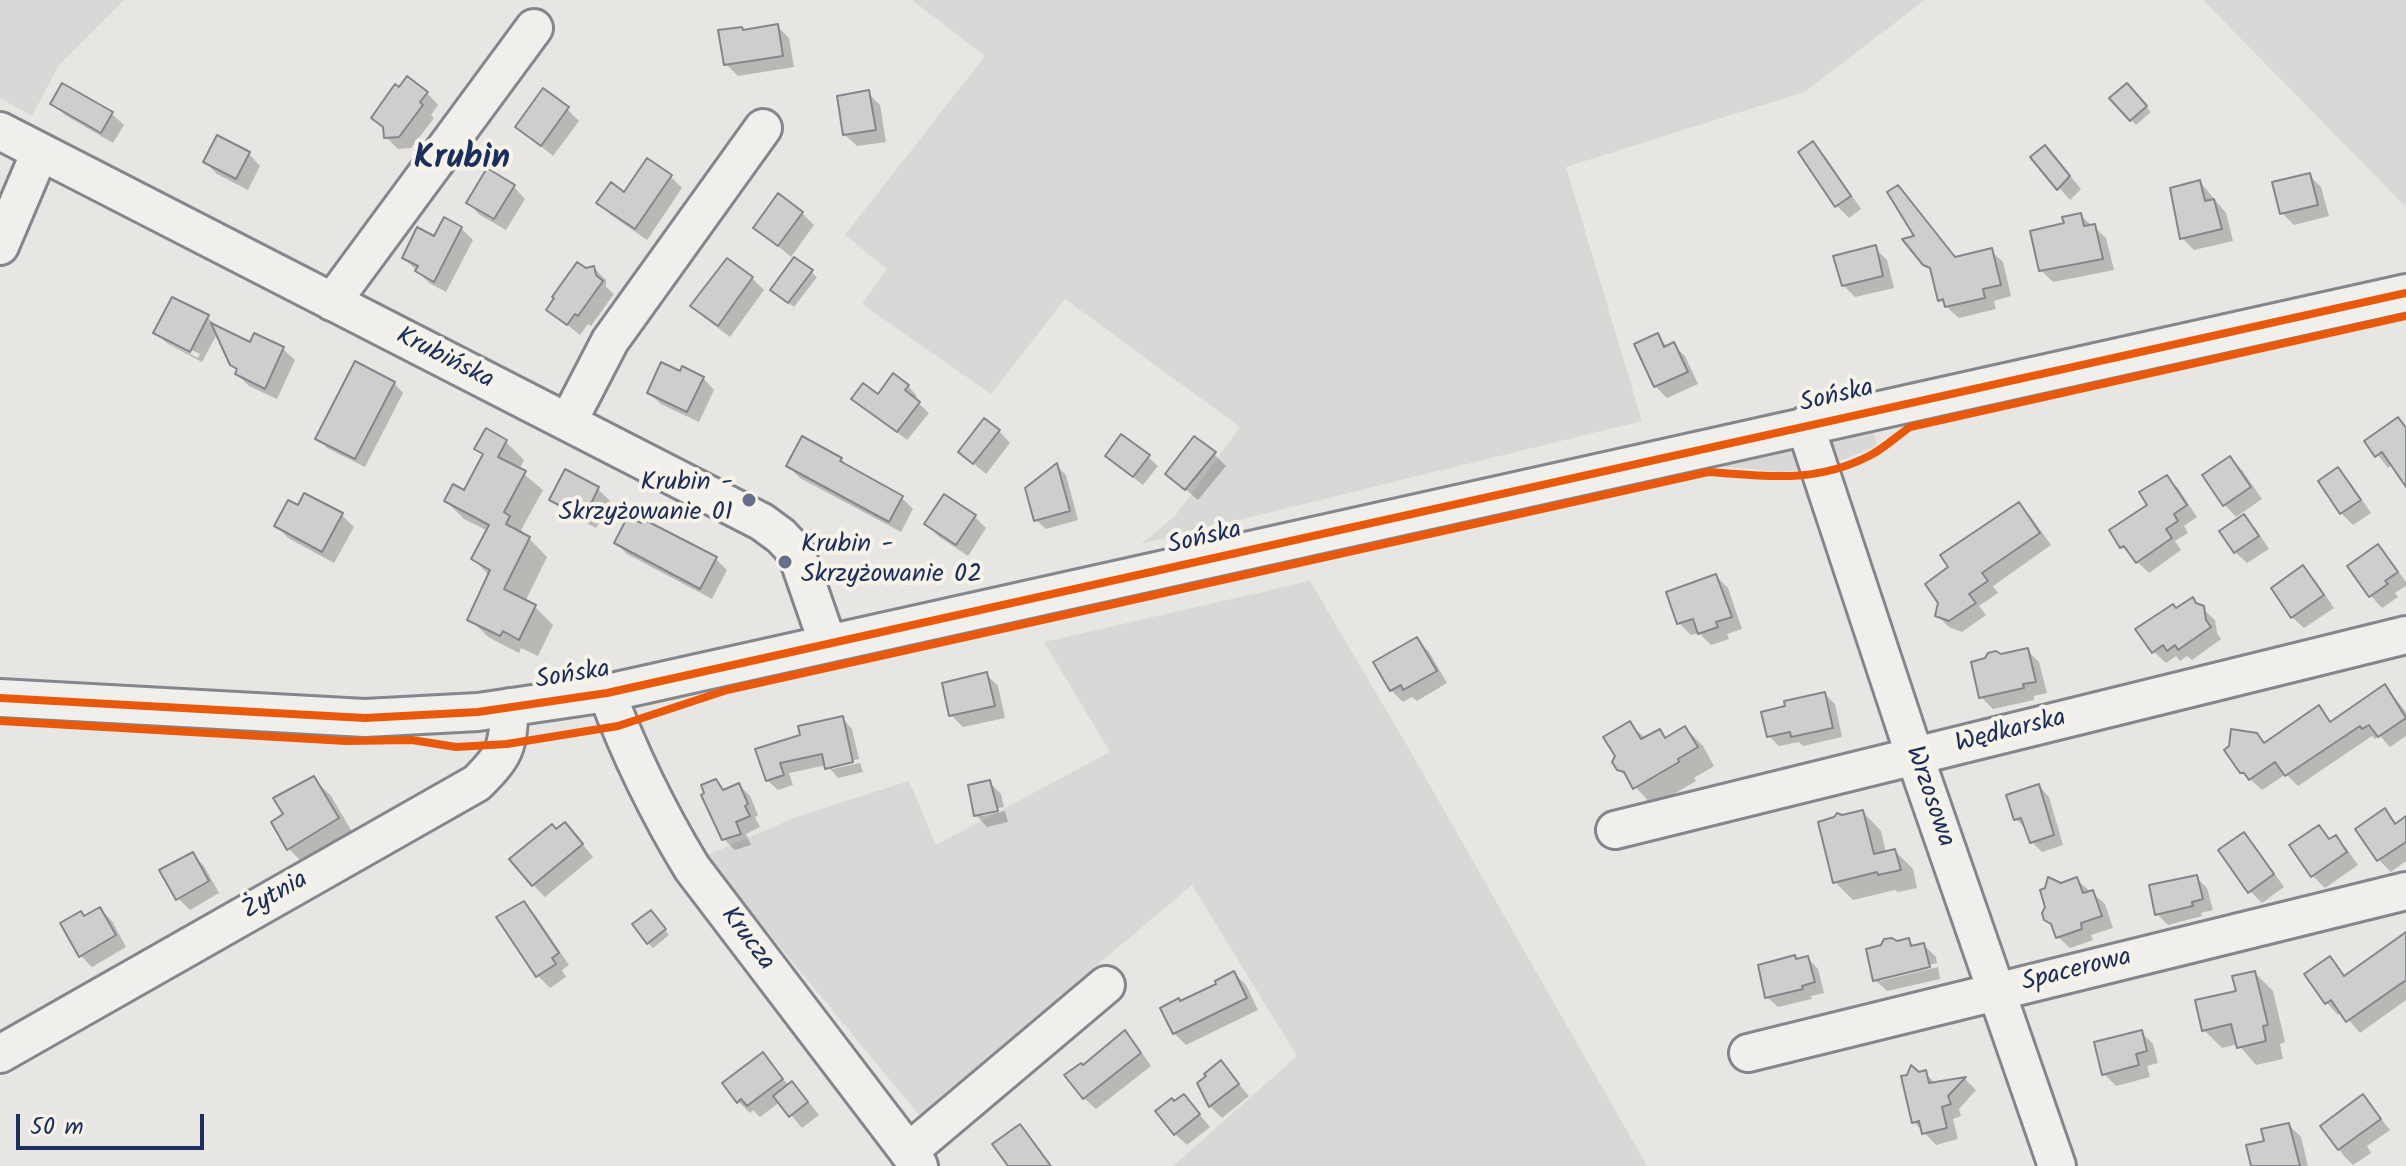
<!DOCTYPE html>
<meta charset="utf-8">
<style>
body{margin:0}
#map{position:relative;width:2406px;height:1166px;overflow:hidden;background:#e8e6e2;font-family:Kalam,sans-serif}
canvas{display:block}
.scale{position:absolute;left:16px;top:1114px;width:188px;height:36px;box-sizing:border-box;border:4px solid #1b2f5e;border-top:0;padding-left:10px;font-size:24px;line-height:28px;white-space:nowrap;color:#1b2f5e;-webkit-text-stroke:6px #f7f3e8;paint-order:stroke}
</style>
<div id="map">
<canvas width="2406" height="1166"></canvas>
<div class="scale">50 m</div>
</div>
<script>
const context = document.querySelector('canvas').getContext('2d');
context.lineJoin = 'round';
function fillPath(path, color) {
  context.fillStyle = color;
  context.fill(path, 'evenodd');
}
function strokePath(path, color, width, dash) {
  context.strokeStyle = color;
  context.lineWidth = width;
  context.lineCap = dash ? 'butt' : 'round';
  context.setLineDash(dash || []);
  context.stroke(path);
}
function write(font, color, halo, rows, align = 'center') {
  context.font = font + ' Kalam,sans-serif';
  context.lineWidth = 8;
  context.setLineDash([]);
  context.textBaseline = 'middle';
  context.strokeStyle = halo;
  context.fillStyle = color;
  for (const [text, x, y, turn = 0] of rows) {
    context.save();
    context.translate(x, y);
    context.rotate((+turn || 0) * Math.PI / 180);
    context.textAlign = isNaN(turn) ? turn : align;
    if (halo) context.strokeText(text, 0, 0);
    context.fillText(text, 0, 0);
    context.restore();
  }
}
fillPath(new Path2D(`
 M0,0H124L59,65L32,116L0,98Z
 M912,0H1925L1804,92L1566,167L1642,421L1141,544L1175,516L1240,427L1065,299L991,394L862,304L887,269L845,235L985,56Z
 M2204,0H2406V207L2203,0Z
 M1873,429L1877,445L1860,453L1828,465L1829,443L1833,438Z
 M1786,447L1794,449L1798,454L1806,469L1779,472L1732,467H1704Z
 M1310,581L1408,747L1647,1166H1173L1297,1056L1192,885L919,1115L705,856L799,816L909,781L936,845L1110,752L1044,642Z`), '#d8d8d6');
fillPath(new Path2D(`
 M777,26L789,38L794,67L738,76L726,64L744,32Z
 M2127,86L2151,112L2136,125L2112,98Z
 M427,93L438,105L431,115L434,118L411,148L398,149L386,137L385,130L373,118Z
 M868,93L880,105L886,142L857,146L845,135Z
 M53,104L112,114L124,125L113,143L65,115Z
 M567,109L579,121L553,156L517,127Z
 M1813,144L1825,156L1861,209L1849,218L1837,206L1800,152Z
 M249,154L260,166L248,190L217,174L205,162Z
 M2033,158L2056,159L2081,189L2070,200Z
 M2309,175L2321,187L2329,216L2294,225L2282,213Z
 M670,176L682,188L647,240L611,215L599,203Z
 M2200,182L2226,213L2233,241L2194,250L2182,238Z
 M514,187L525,199L506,230L480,215L468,203Z
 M1909,199L1957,259L1991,251L2003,262L2011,296L1994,301L1996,309L1959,318L1952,312L1940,300L1933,272L1924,263Z
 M802,213L814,225L791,257L756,227Z
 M2080,215L2106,238L2114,270L2053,282L2041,270L2066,225Z
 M461,228L473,240L446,292L429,283L404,258L435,238Z
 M1875,248L1887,260L1894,288L1855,297L1843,285Z
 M594,268L606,280V287L614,294L591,326L588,324L580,335L549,310L585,270Z
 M811,272L817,277L794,307L778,295Z
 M752,278L764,290L730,337L705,318L693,306Z
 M207,317L220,329L251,345L283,349L295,360L277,399L249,386L237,374L239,371L232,364L218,332L202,362L168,344L156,333ZM167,338L200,354L198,358L167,342Z
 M1657,336L1668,347L1673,344L1685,356L1698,384L1667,398L1655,386Z
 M681,374L703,378L714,390L699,422L661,404L649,393Z
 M394,383L403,393L365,467L327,448L318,438Z
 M908,386L917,396L915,400L929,413L907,440L854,398L879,396Z
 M2398,420L2406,428V483L2393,464L2388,468L2367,441Z
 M486,431L506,442L524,460L519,470L543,490L521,530L547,557L525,602L535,607L553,625L538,656L521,648L519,653L488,637L470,619L490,576L473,559L488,531L464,519L446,501L464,493L484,456L477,449Z
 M999,431L1010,443L986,474L960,452Z
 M803,439L841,459L852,470L901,497L913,509L901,532L800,478L788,466Z
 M1214,454L1226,466L1198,500L1168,474Z
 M1148,457L1158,466L1143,485L1117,465Z
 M2230,458L2242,470L2262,499L2236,517L2225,505L2205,475Z
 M1057,466L1066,475L1078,520L1046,529L1036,520Z
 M2338,470L2350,482L2371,513L2353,525L2341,513Z
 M565,472L598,489L610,501L596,528L564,511L552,500Z
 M2166,477L2178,488L2197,517L2184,526L2188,533L2175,541L2181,550L2149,573L2122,547Z
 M2019,505L2031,517L2051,545L1993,586L1998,593L1979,606L1986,615L1962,632L1949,627L1937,615Z
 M342,515L354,527L334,563L288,538L277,526Z
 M974,516L986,528L968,556L938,536L927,524Z
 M2244,517L2256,529L2269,549L2247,563L2235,552Z
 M616,543L716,559L727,570L712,599L627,554Z
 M2378,546L2389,558L2406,582V586L2395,593L2398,597L2382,608L2371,596L2350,566Z
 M2303,568L2315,580L2334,608L2304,628L2292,617Z
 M1716,576L1728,588L1742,629L1727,634L1729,639L1711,645L1699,633L1691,635L1679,623Z
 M2193,600L2215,620L2217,633L2221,639L2192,660L2187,656L2180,661L2176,656L2166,663L2154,652Z
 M1417,640L1429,652L1447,683L1417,701L1412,697L1403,702L1391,690Z
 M2027,650L2039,662L2047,693L2034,696V700L1993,709L1981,697L2001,656Z
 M986,674L998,686L1005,718L963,727L951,715Z
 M2385,686L2406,712V736L2390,747L2380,736L2375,739L2372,736L2298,786L2286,774L2262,790L2241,771L2256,735L2266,744L2319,708L2332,723Z
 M1825,694L1835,704L1842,737L1803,746L1799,742L1779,746L1769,736L1787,708Z
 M842,718L852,729L859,759L832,765V769L860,763L863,772L838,778L827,765L789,773L793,785L778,790L767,780L758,750L802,736Z
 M1630,724L1646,739L1659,732L1667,739L1685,728L1703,746L1714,766L1694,778L1696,781L1653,806L1619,769Z
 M313,778L331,796L355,837L307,867L289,849L273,822L285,815Z
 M715,781L726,791L739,785L750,796L758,815L755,817L760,827L746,834L751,845L735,850L724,839Z
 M989,782L1001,794L1004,807L982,812V816L1005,811L1008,822L987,827L976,815Z
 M2039,786L2049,797L2063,845L2042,852L2032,842L2026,829L2016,819Z
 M2385,811L2398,825L2406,826V861L2391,872L2379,860L2358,829Z
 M1863,812L1881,831L1886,853L1895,851L1913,869L1917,888L1898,892L1895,890L1853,900L1835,882L1842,818Z
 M2318,827L2331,840L2335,837L2347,849L2358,865L2325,888L2313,876L2292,845Z
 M556,832L576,836L593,857L545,897L533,885Z
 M2244,835L2255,846L2284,887L2262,903L2250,891Z
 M192,854L204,866L219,893L190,910L178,898Z
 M2196,877L2207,888L2213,910L2201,913L2202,916L2168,925L2157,914Z
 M2077,880L2105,904L2113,928L2091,935L2093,940L2070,948L2058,937L2047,907L2061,885Z
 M524,904L536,916L569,965L562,970L566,977L550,988L538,976L499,918Z
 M100,909L112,921L126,947L92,967L80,955L84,917Z
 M656,918L669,935L653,948L648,943Z
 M1908,940L1915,947L1924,945L1936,957L1937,963L1880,977V981L1938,967L1940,979L1887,991L1875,980L1897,943Z
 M2406,943V1000L2360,1033L2342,1012L2338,1015L2327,1003L2330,959L2346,977Z
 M1808,958L1818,969L1824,993L1811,996L1812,999L1778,1007L1767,997L1797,960Z
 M1234,973L1246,985L1258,1010L1186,1045L1174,1033L1181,1003L1219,985Z
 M2255,973L2273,991L2285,1042L2280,1044L2283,1059L2256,1065L2238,1044L2222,1048L2204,1030Z
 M1125,1032L1136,1044L1151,1066L1096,1109L1084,1098L1083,1068Z
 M2141,1032L2153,1044L2158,1063L2147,1066L2150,1077L2116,1086L2104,1074Z
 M763,1055L789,1086L792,1084L804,1096L819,1115L802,1128L780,1102L760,1117L753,1110L750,1113L738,1101Z
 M1221,1063L1249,1096L1222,1118L1210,1106L1199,1084Z
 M1925,1073L1936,1084L1965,1079L1976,1090L1959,1109L1961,1116L1953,1119L1958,1139L1936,1145L1914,1122L1918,1074Z
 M1184,1096L1210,1127L1187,1145L1175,1134V1104Z
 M2363,1096L2390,1130L2367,1146L2371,1153L2353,1165L2344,1156L2323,1126Z
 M2289,1125L2301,1137L2308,1166H2254L2267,1142Z`), '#0003');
const building = new Path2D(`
 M778,24L783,56L724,65L718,30L742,27L743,30Z
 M407,76L428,92L420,102L423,105L399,137L384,138L383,127L371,118L395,84L399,87Z
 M62,83L113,112L101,133L50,104Z
 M2127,83L2147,106L2130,121L2109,98Z
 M543,88L569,107L541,146L515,127Z
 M869,90L876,130L843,135L837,96Z
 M217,135L250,152L236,179L203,162Z
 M1813,141L1851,196L1835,207L1798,152Z
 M2045,145L2070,176L2057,190L2030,157Z
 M647,158L672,175L635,229L596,203L611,182L624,192Z
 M487,168L515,185L494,219L466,203Z
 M2310,173L2318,205L2280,214L2272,182Z
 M2200,180L2205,201L2214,199L2222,229L2180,239L2170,188Z
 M1898,185L1955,257L1992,248L2001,285L1983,289L1985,298L1945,307L1943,299L1938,301L1930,268L1923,265L1902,239L1914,236L1887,192Z
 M778,193L803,212L778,246L753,228Z
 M2081,213L2084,226L2095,224L2103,259L2039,271L2030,231L2064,223L2062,217Z
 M444,217L462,227L434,282L415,271L418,266L402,258L417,227L434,236Z
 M1876,245L1883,276L1842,286L1833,256Z
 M794,257L813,270L788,303L770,290Z
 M727,258L753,277L718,326L690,306Z
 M577,262L586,268L594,266L596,275L603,281L578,316L575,314L567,325L546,310L554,298L552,297Z
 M172,297L209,315L190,352L153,333Z
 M211,323L250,342L254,333L284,347L265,389L235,374L237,369L230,365Z
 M1658,333L1664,347L1674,342L1688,372L1654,387L1634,344Z
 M355,361L395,382L355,459L315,439Z
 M661,362L680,371L682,366L704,377L687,412L647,393Z
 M893,373L909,385L905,390L920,402L897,432L851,399L863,383L878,394Z
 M2398,417L2406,428V487L2382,452L2375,457L2364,441Z
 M984,418L1000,430L973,464L958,452Z
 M486,428L507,440L498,457L526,471L504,512L510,516L506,524L530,537L504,589L536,605L519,640L503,631L500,636L467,620L490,570L471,559L489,525L444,501L453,484L464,490L483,454L474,449Z
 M1121,434L1150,455L1133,477L1105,456Z
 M802,436L842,458L840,461L903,496L889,522L786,466Z
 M1194,436L1216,452L1185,490L1165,474Z
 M2230,456L2251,487L2223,506L2202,475Z
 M1057,463L1070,511L1034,521L1025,488Z
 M2338,467L2361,500L2340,514L2318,481Z
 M565,469L599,487L584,518L549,500Z
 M2167,475L2187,505L2174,514L2178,521L2166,529L2172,538L2136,563L2124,546L2120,548L2109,530L2147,505L2139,492Z
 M304,493L343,513L322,552L274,526L288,500L298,505Z
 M944,494L976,515L956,545L924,524Z
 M2019,502L2040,533L1982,573L1988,581L1969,594L1976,603L1949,621L1935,616L1938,603L1925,584L1948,567L1940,555Z
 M2244,514L2259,536L2234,553L2219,531Z
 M628,516L641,523L643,519L717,557L700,589L614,543Z
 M2378,544L2398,572L2385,581L2388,584L2369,597L2347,566Z
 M2303,565L2324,595L2291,618L2271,588Z
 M1716,574L1732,617L1716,622L1718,627L1698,634L1693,619L1677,624L1666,592Z
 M2193,597L2196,603L2204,606L2206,620L2211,627L2178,650L2175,645L2167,651L2163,645L2152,653L2135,629L2173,604L2176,608Z
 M1417,637L1437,671L1403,690L1401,685L1390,691L1373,662Z
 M2028,648L2036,682L2023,684L2024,688L1979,698L1971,662L1985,658L1988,653L1996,651L2001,654Z
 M987,672L995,706L949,716L942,683Z
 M2385,684L2406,718L2378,737L2369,725L2362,729L2360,726L2285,776L2275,762L2249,780L2244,773H2240L2224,750L2229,746L2231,729L2257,733L2264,743L2319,705L2330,722Z
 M1825,692L1833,728L1791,737L1790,732L1767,737L1761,712L1785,706L1784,701Z
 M843,716L853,762L825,769L822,754L780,763L784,775L766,781L755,749L800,735L798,726Z
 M1630,721L1641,739L1660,729L1665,738L1685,726L1698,747L1678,759L1679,762L1633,789L1624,772L1617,770L1612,762L1615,756L1603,737Z
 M314,776L339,818L287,850L271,822L283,814L273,798Z
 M716,779L723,790L739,783L748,804L745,806L750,816L736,822L741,834L722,840L701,795L704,793L701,785Z
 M990,780L998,811L974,816L968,785Z
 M2039,784L2054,835L2030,843L2021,818L2014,820L2006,795Z
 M2385,808L2395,824L2406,816V842L2377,861L2355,829Z
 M1863,810L1874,854L1895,849L1901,870L1878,875L1877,872L1833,883L1818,822L1834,817L1837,813L1842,815Z
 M565,822L583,844L532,886L509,859L552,824L556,829Z
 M2319,825L2329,839L2336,835L2347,852L2311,877L2289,845Z
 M2244,832L2274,874L2248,893L2218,850Z
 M193,852L209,881L176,900L159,870Z
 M2197,875L2203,899L2192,902L2193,906L2155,915L2149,885Z
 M2048,877L2061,883L2077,877L2083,893L2093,890L2102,916L2081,923L2082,929L2056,938L2051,924L2044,920L2042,913L2045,907L2040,890L2045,888Z
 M524,901L559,953L552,958L556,964L536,977L496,917Z
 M100,907L116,935L79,957L60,923L81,911L84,916Z
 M651,910L666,929L647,944L632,924Z
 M2406,932V980L2346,1022L2331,1000L2325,1004L2304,974L2330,956L2344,976Z
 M1892,938L1897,941L1909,938L1911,946L1924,943L1930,967L1873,981L1866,949L1881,945L1884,939Z
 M1795,955L1796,959L1808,956L1815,982L1802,986L1803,989L1765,998L1758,965Z
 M1234,971L1247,998L1173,1034L1160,1008L1179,998L1180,1001L1216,984L1215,981Z
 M2255,971L2268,1025L2263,1026L2266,1041L2237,1048L2231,1024L2202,1031L2195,1000L2236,991L2232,976Z
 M1125,1030L1141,1053L1083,1099L1064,1075L1081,1063L1083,1065Z
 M2142,1030L2147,1051L2136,1054L2139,1065L2102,1075L2094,1042Z
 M763,1052L783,1079L747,1106L741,1099L737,1103L722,1083Z
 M1221,1060L1239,1084L1209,1107L1197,1083L1206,1076L1204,1074Z
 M1911,1065L1919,1072L1926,1070L1929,1083L1966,1077L1948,1096L1951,1104L1942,1107L1947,1128L1922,1134L1919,1121L1912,1123L1901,1076L1907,1075Z
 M792,1081L808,1102L789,1117L773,1096Z
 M1184,1094L1200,1114L1174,1135L1155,1111L1172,1098L1174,1101Z
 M2363,1094L2381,1119L2338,1150L2320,1126Z
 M2289,1123L2300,1166H2251L2246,1145L2264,1141L2261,1129Z
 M1020,1124L1051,1166H1008L992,1144Z`);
fillPath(building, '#cececd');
strokePath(building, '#83868d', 2);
const minor = new Path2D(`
 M0,131L762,522L781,536L796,552L828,644
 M0,246L40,152
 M332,302L534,28
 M568,422L610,341L763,128
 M1805,425L1915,757L2057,1166
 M607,693C630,755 658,812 692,868L919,1166
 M0,698L365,718L478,712L607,693L2406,293
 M1615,830L2406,635
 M1748,1053L2406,891
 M0,1054L477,783C507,753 507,748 510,707
 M908,1152L1106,985`);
strokePath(minor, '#83868d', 42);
strokePath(minor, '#f0efeb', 36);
strokePath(new Path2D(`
 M0,698L365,718L478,712L607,693L2406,293
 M0,721L346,741L412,740L456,747L507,744L618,726L727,690L1708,472C1766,476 1814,484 1869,456C1883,449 1897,436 1910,427L2406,316`), '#e8590c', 8);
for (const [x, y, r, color] of [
 [749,500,8,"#636f8c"],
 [785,562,8,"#636f8c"]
]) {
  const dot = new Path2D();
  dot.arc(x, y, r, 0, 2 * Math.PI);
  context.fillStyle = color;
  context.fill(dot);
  strokePath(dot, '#f7f3e8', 3);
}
write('26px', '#1b2f5e', '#f7f3e8', [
 ["Krubińska",444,360,27],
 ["Sońska",1837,398,-13],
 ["Sońska",1205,540,-13],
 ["Sońska",573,677,-9],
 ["Wędkarska",2011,733,-14],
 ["Wrzosowa",1928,797,71],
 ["Żytnia",276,897,-30],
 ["Krucza",746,940,53],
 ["Spacerowa",2077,972,-14]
]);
write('26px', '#1b2f5e', '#f7f3e8', [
 ["Krubin -",733,485],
 ["Skrzyżowanie 01",733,515],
 ["Krubin -",801,547,"left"],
 ["Skrzyżowanie 02",801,577,"left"]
], 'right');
write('bold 34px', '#1b2f5e', '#f7f3e8', [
 ["Krubin",462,161]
]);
</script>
